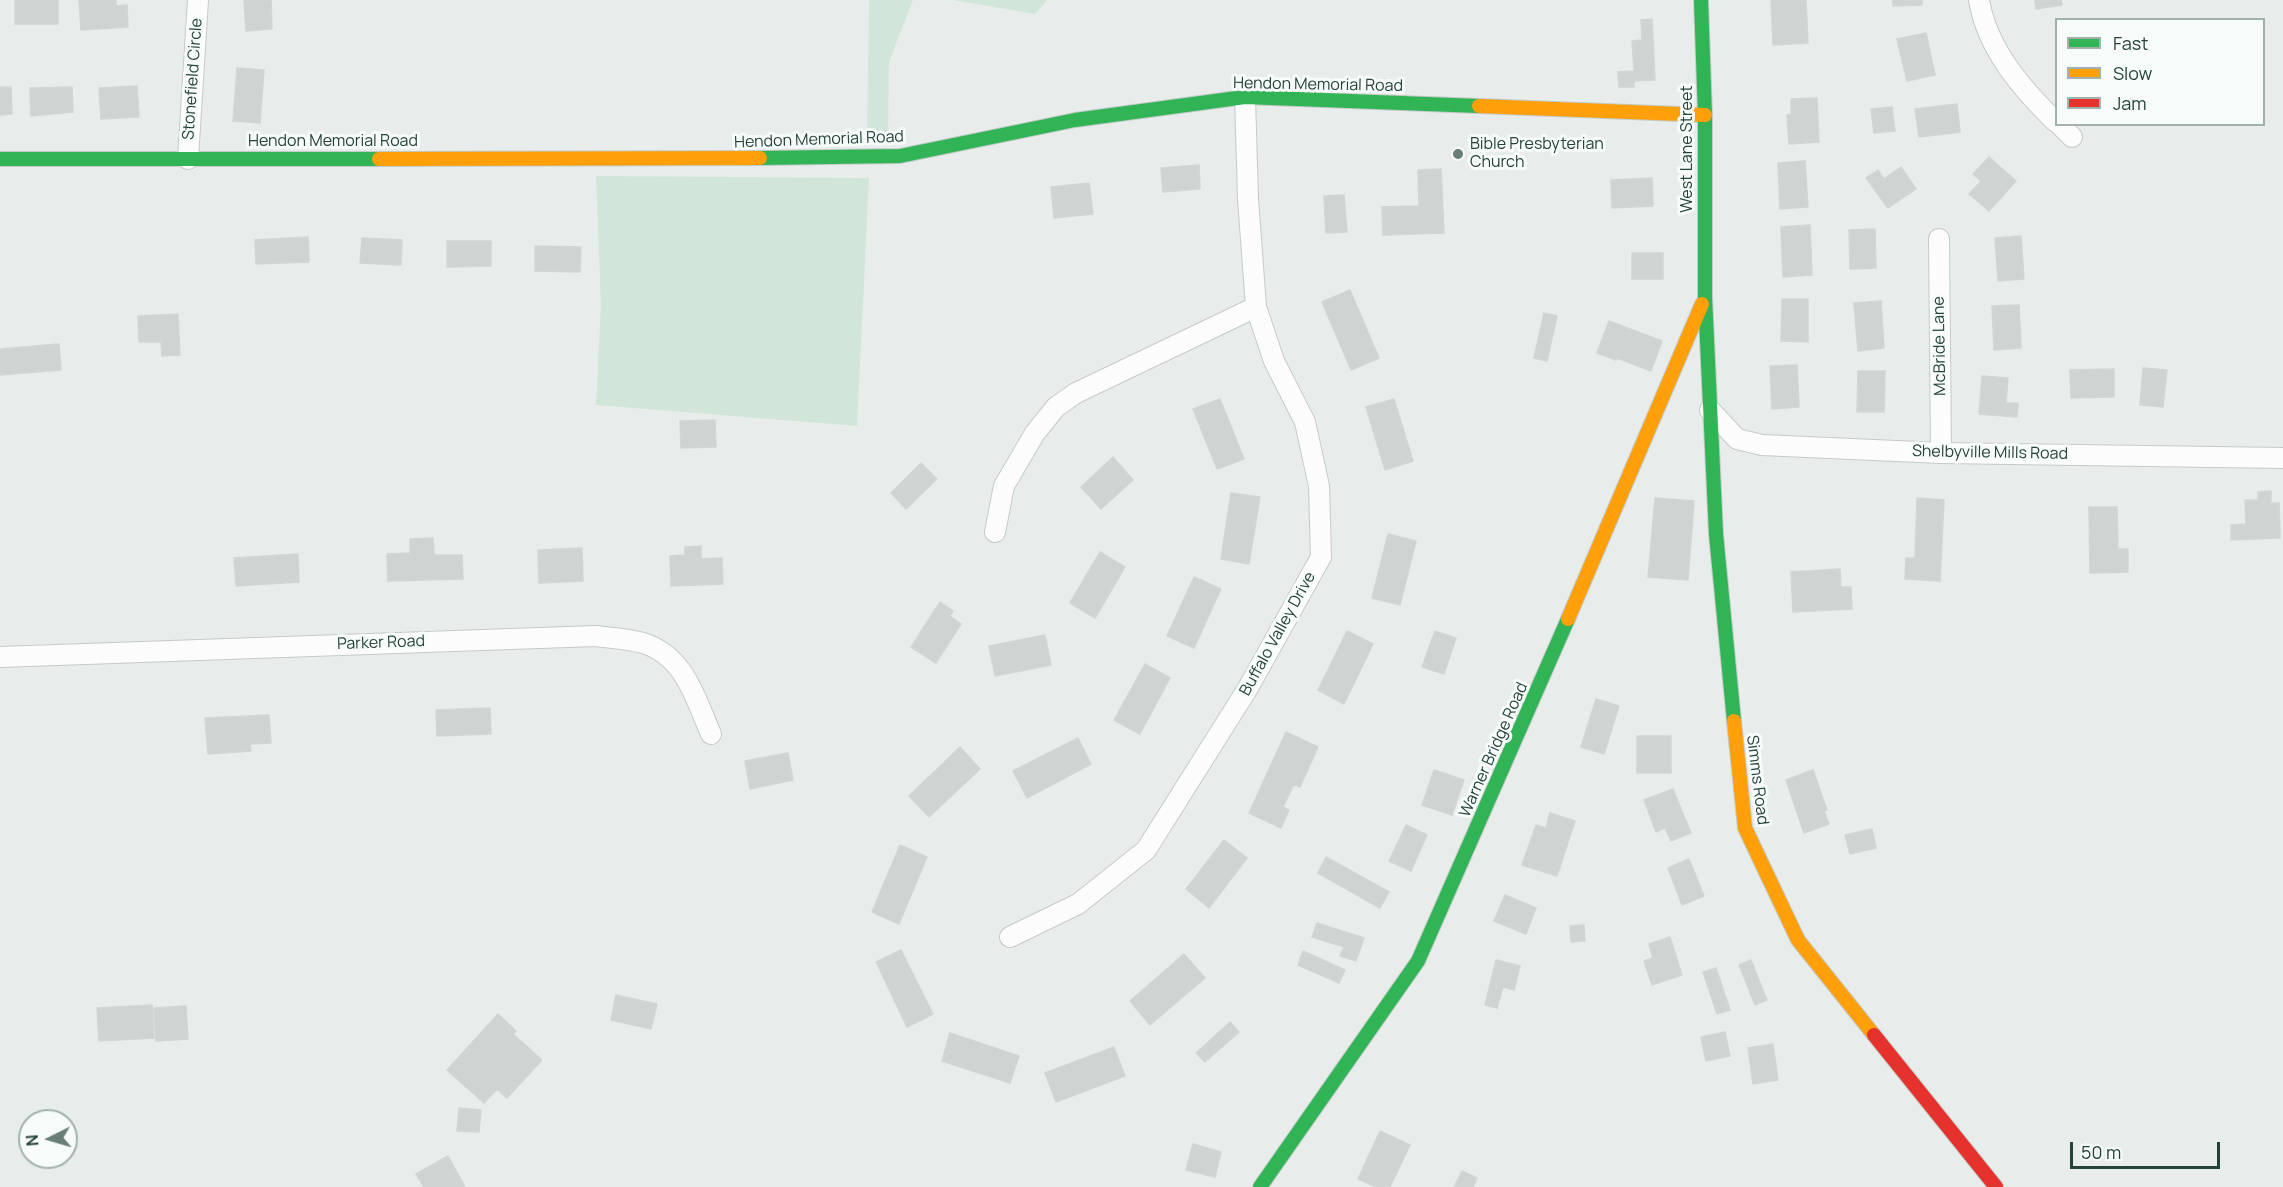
<!DOCTYPE html>
<style>
body{margin:0}
#map{position:relative;width:2283px;height:1187px;overflow:hidden;background:#e8edeb;font-family:Manrope,sans-serif}
canvas{display:block}
.legend{position:absolute;left:2055px;top:18px;width:210px;height:108px;box-sizing:border-box;background:#f7fbf9;border:2px solid #a3b1ad;margin:0;padding:8px 10px;list-style:none;font-size:18px;color:#24423a}
.legend li{display:flex;align-items:center;gap:12px;height:30px}
.legend b{width:30px;border:2px solid #a3b1ad}
.north{position:absolute;left:18px;top:1109px;width:60px;height:60px;box-sizing:border-box;background:#f7fbf9;border:2px solid #a3b1ad;border-radius:50%;rotate:265deg;font-size:16px;font-weight:700;line-height:24px;text-align:center;color:#24423a}
.north::after{content:'';display:block;margin:auto;width:21px;height:27px;background:#697e78;clip-path:polygon(50% 0,100% 100%,50% 72%,0 100%)}
.scale{position:absolute;left:2070px;top:1142px;width:150px;height:27px;box-sizing:border-box;border:3px solid #24423a;border-top:0;padding-left:8px;font-size:18px;line-height:21px;white-space:nowrap;color:#24423a;-webkit-text-stroke:4px #f7fbf9;paint-order:stroke}
</style>
<div id="map">
<canvas width="2283" height="1187"></canvas>
<ul class="legend">
<li><b style="height:8px;background:#30b455"></b>Fast</li>
<li><b style="height:8px;background:#ff9f0a"></b>Slow</li>
<li><b style="height:8px;background:#e5322d"></b>Jam</li>
</ul>
<div class="north">N</div>
<div class="scale">50 m</div>
</div>
<script>
const context = document.querySelector('canvas').getContext('2d');
context.lineJoin = 'round';
function fillPath(path, color) {
  context.fillStyle = color;
  context.fill(path, 'evenodd');
}
function strokePath(path, color, width, dash) {
  context.strokeStyle = color;
  context.lineWidth = width;
  context.lineCap = dash ? 'butt' : 'round';
  context.setLineDash(dash || []);
  context.stroke(path);
}
function write(font, color, halo, rows, align = 'center') {
  context.font = font + ' Manrope,sans-serif';
  context.lineWidth = 6;
  context.setLineDash([]);
  context.textBaseline = 'middle';
  context.strokeStyle = halo;
  context.fillStyle = color;
  for (const [text, x, y, turn = 0] of rows) {
    context.save();
    context.translate(x, y);
    context.rotate((+turn || 0) * Math.PI / 180);
    context.textAlign = isNaN(turn) ? turn : align;
    if (halo) context.strokeText(text, 0, 0);
    context.fillText(text, 0, 0);
    context.restore();
  }
}
fillPath(new Path2D(`
 M869,0H913L889,62L888,139L867,142Z
 M953,0H1047L1035,14Z
 M596,176L869,178L857,426L596,405L601,306Z`), '#d1e6d8');
const building = new Path2D(`
 M15,0H58V24H15Z
 M79,0H116V6L127,5L128,27L81,30Z
 M244,0H271L272,29L246,31Z
 M1771,0H1806L1808,43L1773,45Z
 M1893,0H1922V5L1893,6Z
 M2035,0H2061L2062,5L2036,9Z
 M1652,19L1655,80L1634,81V87H1619L1618,72L1634,71L1632,41L1642,40L1641,20Z
 M1926,33L1935,75L1907,81L1897,39Z
 M237,68L264,70L260,123L233,121Z
 M137,86L139,117L101,119L99,88Z
 M0,87H11L12,114L0,115Z
 M72,87L73,112L31,116L30,88Z
 M1817,98L1819,142L1789,144L1787,115H1791V99Z
 M1957,104L1960,132L1919,137L1915,109Z
 M1892,107L1895,131L1874,133L1871,109Z
 M1989,157L2016,181L1989,211L1969,194L1981,181L1973,174Z
 M1805,161L1808,207L1780,209L1778,163Z
 M1199,165L1200,189L1163,192L1161,168Z
 M1901,167L1916,189L1888,208L1866,178L1878,170L1884,179Z
 M1441,169L1444,233L1383,235L1382,207L1419,206L1418,170Z
 M1652,178L1653,206L1612,208L1611,180Z
 M1089,183L1093,214L1054,218L1051,187Z
 M1344,195L1347,232L1326,233L1324,196Z
 M1810,225L1812,275L1783,277L1781,227Z
 M1875,229L1876,268L1850,269L1849,230Z
 M2021,236L2024,279L1998,281L1995,238Z
 M308,237L309,262L256,264L255,240Z
 M362,238L402,240L401,265L360,263Z
 M447,241H491V266L447,267Z
 M535,246L581,247L580,272L535,271Z
 M1632,253H1663V279H1632Z
 M1350,290L1379,358L1351,370L1322,302Z
 M1782,299H1808V342L1781,341Z
 M1881,301L1884,348L1858,351L1854,303Z
 M2019,305L2021,348L1994,350L1992,306Z
 M1544,313L1557,316L1547,361L1534,358Z
 M178,314L180,355L162,356L161,342H139L138,316Z
 M1609,321L1662,341L1651,371L1617,358L1616,360L1597,353Z
 M59,344L61,370L0,375V349Z
 M1797,365L1799,407L1772,409L1770,366Z
 M2143,368L2167,370L2163,407L2140,405Z
 M2114,369V397L2071,398L2070,370Z
 M1858,371H1885L1884,412H1857Z
 M1982,376L2008,378L2006,403H2018L2017,417L1979,414Z
 M1220,399L1244,459L1217,469L1193,409Z
 M1394,399L1413,461L1385,470L1366,407Z
 M715,420L716,447L681,448L680,421Z
 M1113,457L1133,480L1101,509L1081,487Z
 M921,463L937,479L906,509L891,493Z
 M2271,491V503H2279L2280,538L2231,540V525L2246,524L2245,500H2258V492Z
 M1231,493L1260,497L1249,564L1221,559Z
 M1655,498L1694,501L1688,580L1648,577Z
 M1917,498L1944,500L1940,581L1905,579L1906,558H1915Z
 M2089,507H2117L2118,549H2128V572L2090,573Z
 M1388,534L1416,541L1400,605L1372,598Z
 M433,538L434,555H462L463,579L388,581L387,554L410,553V539Z
 M701,546V559L722,558L723,584L671,586L670,556L685,555V547Z
 M582,548L583,581L539,583L538,550Z
 M1100,552L1125,567L1095,618L1070,603Z
 M298,554L299,582L236,586L234,558Z
 M1840,569L1841,587H1851L1852,609L1793,612L1791,572Z
 M1194,577L1221,589L1194,648L1167,636Z
 M940,602L953,611L950,616L961,624L936,663L911,647Z
 M1347,631L1373,644L1344,704L1318,690Z
 M1435,631L1456,638L1444,674L1422,667Z
 M1045,635L1051,665L995,676L989,646Z
 M1145,664L1170,678L1140,734L1114,720Z
 M1596,699L1619,706L1604,754L1581,747Z
 M490,708L491,734L437,736L436,710Z
 M269,715L271,743L250,744L251,751L208,754L205,718Z
 M1286,732L1318,747L1300,787L1294,784L1283,807L1289,810L1281,828L1249,813Z
 M1637,736H1671V773H1637Z
 M1078,738L1091,764L1027,798L1013,771Z
 M960,747L980,769L929,817L909,796Z
 M788,753L793,780L750,789L745,761Z
 M1434,770L1464,780L1452,815L1422,805Z
 M1813,770L1827,810L1824,811L1829,824L1804,833L1786,780Z
 M1673,789L1691,833L1671,841L1665,828L1656,832L1644,800Z
 M1550,813L1575,821L1557,876L1522,865L1536,825L1546,828Z
 M1406,825L1427,835L1411,871L1389,861Z
 M1872,829L1876,848L1850,854L1845,835Z
 M1224,840L1247,858L1209,908L1186,889Z
 M900,845L927,857L899,924L872,912Z
 M1326,857L1389,892L1380,908L1318,873Z
 M1689,859L1704,896L1682,905L1668,868Z
 M1505,895L1536,908L1526,934L1494,921Z
 M1317,923L1364,938L1356,961L1340,956L1344,947L1312,937Z
 M1584,925L1585,941L1571,942L1570,926Z
 M1670,937L1682,975L1652,985L1644,961L1653,958L1649,944Z
 M901,950L933,1014L907,1027L876,962Z
 M1303,951L1345,970L1339,983L1298,965Z
 M1184,954L1205,978L1150,1025L1130,1001Z
 M1496,960L1520,966L1514,990L1503,987L1497,1008L1485,1005Z
 M1751,960L1767,1000L1755,1005L1739,965Z
 M1716,968L1730,1010L1717,1014L1703,972Z
 M616,995L657,1004L651,1029L611,1020Z
 M152,1005L154,1038L99,1041L97,1008Z
 M186,1006L188,1039L156,1041L154,1008Z
 M498,1014L516,1031L513,1034L542,1060L507,1098L497,1089L484,1103L447,1070Z
 M1230,1022L1239,1032L1205,1062L1196,1053Z
 M1725,1032L1730,1056L1706,1061L1701,1037Z
 M950,1033L1019,1056L1010,1083L942,1061Z
 M1773,1044L1778,1080L1753,1084L1748,1048Z
 M1114,1047L1125,1076L1056,1102L1045,1073Z
 M459,1108L481,1110L479,1132L457,1131Z
 M1380,1131L1410,1145L1390,1187H1376L1358,1179Z
 M1193,1144L1221,1152L1215,1177L1186,1170Z
 M448,1156L465,1187H424L416,1174Z
 M1462,1171L1477,1178L1473,1187H1454Z`);
fillPath(building, '#cfd4d2');
strokePath(building, '#d1d6d4', 1.5);
const street = new Path2D(`
 M1979,0C1987,49 2022,89 2056,122
 M2059,124L2072,137
 M188,159L198,0
 M1939,239L1941,453
 M1710,410L1737,439L1762,445L1941,453L2283,458
 M995,532L1004,486L1035,433L1056,407L1076,393L1256,307
 M0,657L596,636C611,638 628,639 643,643C685,656 695,698 711,734
 M1010,937L1078,904L1146,850L1248,688L1321,557L1319,486L1305,422L1274,361L1256,307L1248,199L1245,97`);
const fast = new Path2D(`
 M1701,0L1705,115V297L1716,534L1734,721
 M760,158L900,156L1075,120L1245,97L1479,106
 M0,159H379
 M1260,1187L1418,961L1568,619`);
const slow = new Path2D(`
 M1479,106L1705,115
 M379,159L760,158
 M1568,619L1702,304
 M1734,721L1745,828L1798,940L1874,1035`);
const jam = new Path2D(`
 M1874,1035L1996,1187`);
strokePath(street, '#c5cac8', 22);
strokePath(fast, '#c3cbc8', 16);
strokePath(slow, '#c3cbc8', 16);
strokePath(jam, '#c3cbc8', 16);
strokePath(street, '#fcfcfc', 20);
strokePath(fast, '#30b455', 14);
strokePath(slow, '#ff9f0a', 14);
strokePath(jam, '#e5322d', 14);
for (const [x, y, r, color] of [
 [1458,154,6,"#697e78"]
]) {
  const dot = new Path2D();
  dot.arc(x, y, r, 0, 2 * Math.PI);
  context.fillStyle = color;
  context.fill(dot);
  strokePath(dot, '#f7fbf9', 2);
}
write('16px', '#24423a', '#f7fbf9', [
 ["Stonefield Circle",193,79,-86],
 ["Hendon Memorial Road",1318,85,1],
 ["Hendon Memorial Road",819,140,-2],
 ["Hendon Memorial Road",333,142],
 ["West Lane Street",1688,149,-90],
 ["McBride Lane",1940,346,-91],
 ["Shelbyville Mills Road",1990,453,1],
 ["Buffalo Valley Drive",1278,634,-61],
 ["Parker Road",381,643,-2],
 ["Warner Bridge Road",1494,750,-66],
 ["Simms Road",1757,780,83]
]);
write('16px', '#24423a', '#f7fbf9', [
 ["Bible Presbyterian",1470,145],
 ["Church",1470,163]
], 'left');
</script>
